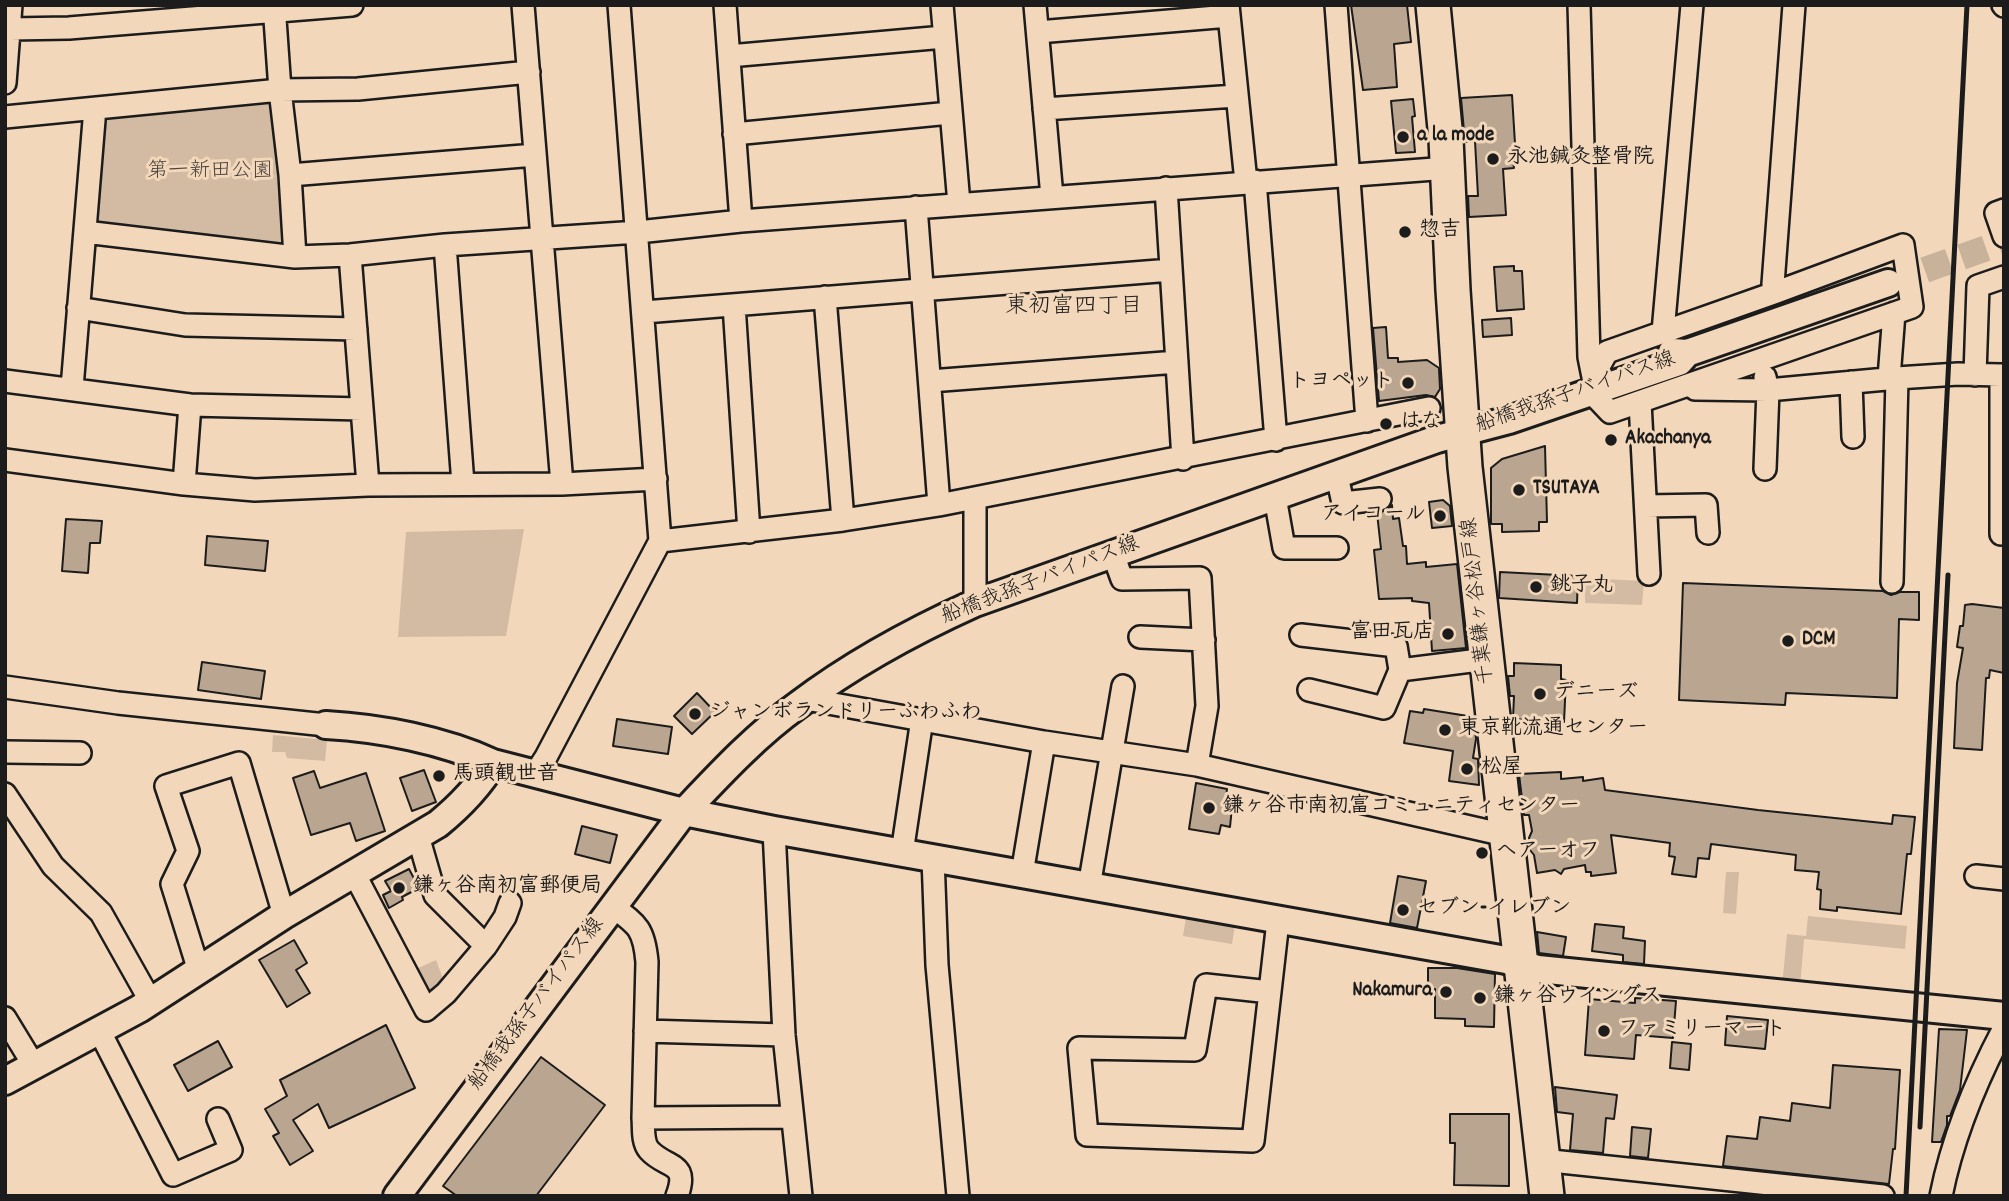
<!DOCTYPE html>
<meta charset="utf-8">
<style>
body{margin:0}
#map{position:relative;width:2009px;height:1201px;overflow:hidden;background:#f3d7ba;font-family:Dekko,sans-serif}
canvas{display:block}
.frame{position:absolute;inset:0;border:7px solid #1c1c1c;pointer-events:none}
</style>
<div id="map">
<canvas width="2009" height="1201"></canvas>
<div class="frame"></div>
</div>
<script>
const context = document.querySelector('canvas').getContext('2d');
context.lineJoin = 'round';
function fillPath(path, color) {
  context.fillStyle = color;
  context.fill(path, 'evenodd');
}
function strokePath(path, color, width, dash) {
  context.strokeStyle = color;
  context.lineWidth = width;
  context.lineCap = dash ? 'butt' : 'round';
  context.setLineDash(dash || []);
  context.stroke(path);
}
function write(font, color, halo, rows, align = 'center') {
  context.font = font + ' Dekko,"Klee One",sans-serif';
  context.lineWidth = 6;
  context.setLineDash([]);
  context.textBaseline = 'middle';
  context.strokeStyle = halo;
  context.fillStyle = color;
  for (const [text, x, y, turn = 0] of rows) {
    context.save();
    context.translate(x, y);
    context.rotate((+turn || 0) * Math.PI / 180);
    context.textAlign = isNaN(turn) ? turn : align;
    if (halo) context.strokeText(text, 0, 0);
    context.fillText(text, 0, 0);
    context.restore();
  }
}
fillPath(new Path2D(`
 M265,100L274,104L284,245L280,250L93,225L104,112Z
 M524,529L506,636L398,637L406,532Z
 M1585,578L1644,581L1642,605L1585,603Z
 M273,735L327,740L325,761L287,758L285,752H272Z
 M1726,872H1739L1736,914L1723,913Z
 M1187,912L1236,919L1232,944L1183,936Z
 M1808,916L1907,926L1905,949L1804,939L1800,988L1782,987L1787,934L1806,936Z
 M436,960L445,984L429,999L414,970Z`), '#d3bba3');
const building = new Path2D(`
 M1351,5H1407L1411,42L1394,44L1397,87L1363,90Z
 M1512,95L1516,160L1513,161L1514,168L1503,169L1506,215L1469,217L1468,196H1478L1475,141L1465,142L1461,98Z
 M1413,99L1415,116L1412,117L1415,152L1396,153L1391,101Z
 M1514,266V271H1522L1524,309L1497,311L1494,267Z
 M1511,318L1512,335L1483,337L1482,320Z
 M1386,327L1388,358H1398V362L1427,360L1439,368L1440,389L1435,397L1426,395L1379,401L1373,328Z
 M1545,446L1547,522H1539V531L1502,532V524H1491V468L1502,459Z
 M1443,500L1450,506L1452,526L1432,528L1429,502Z
 M1392,505L1393,519L1399,518L1403,546H1406L1407,564L1426,562V567L1457,564L1466,648L1432,651L1429,603L1412,601V598L1379,599L1374,550L1381,549L1377,513L1387,510Z
 M66,519L102,521L100,543H90L88,573L62,571Z
 M207,536L268,541L265,571L205,565Z
 M1500,572L1578,576L1577,603L1499,598Z
 M1683,583L1883,591L1891,595L1900,592H1919V620L1899,619L1897,698L1786,693L1785,705L1679,700Z
 M1972,604L2004,608V673L1990,670L1989,678H1986L1982,750L1954,748L1957,683L1963,648L1957,647L1960,626H1963L1965,605Z
 M202,662L265,671L261,699L198,690Z
 M1514,663L1561,665V679L1566,680L1564,722L1513,719L1514,696H1510L1508,676H1514Z
 M697,693L715,712L692,734L674,716Z
 M1424,709L1474,717L1476,739L1473,758L1478,759L1479,785L1449,781L1453,751L1404,743L1410,711L1423,713Z
 M617,719L672,727L668,754L613,746Z
 M424,770L436,802L412,811L400,778Z
 M314,771L320,788L366,773L385,831L356,841L350,823L311,835L293,778Z
 M1561,772V779L1583,777V781L1603,778L1605,790L1758,810L1892,824L1893,815L1915,817L1911,854H1907L1901,914L1837,907V911L1820,909L1821,890L1817,889L1819,872L1795,870L1796,855L1711,844L1709,859L1698,858L1696,877L1672,874L1675,857L1669,856L1670,843L1611,835L1616,873L1591,876V872H1586L1585,865L1564,869L1561,874L1555,870L1537,873L1534,855L1530,850L1529,838L1532,831L1529,815H1524L1519,774Z
 M1196,783L1227,789L1225,806L1232,807L1230,827L1221,825L1219,834L1189,829Z
 M582,826L617,835L610,863L575,854Z
 M409,869L419,888L402,897L403,900L389,908L383,895L391,891L385,881Z
 M1398,876L1426,881L1417,928L1390,923Z
 M1595,924L1624,927L1623,938L1645,941L1644,964L1623,962V955L1592,951Z
 M1537,932L1566,937L1563,956L1539,953Z
 M294,940L307,963L296,970L310,993L287,1007L259,960Z
 M1428,968H1457L1495,974L1494,1027L1465,1026V1019L1435,1018V989H1428Z
 M1635,998L1676,1001L1673,1038L1636,1035L1634,1059L1585,1055L1589,999L1635,1003Z
 M1727,1016L1768,1020L1765,1049L1725,1045Z
 M386,1025L415,1088L329,1128L318,1104L293,1120L313,1151L290,1165L273,1136L279,1133L265,1109L287,1096L280,1080Z
 M1939,1029L1967,1030L1960,1090L1950,1116H1947V1125L1941,1142H1932Z
 M218,1041L232,1067L188,1091L174,1065Z
 M1672,1042L1691,1044L1689,1070L1670,1068Z
 M541,1057L605,1105L536,1196H457L443,1186Z
 M1833,1065L1900,1070L1895,1149H1893L1889,1184L1723,1166L1727,1136L1757,1139L1760,1117L1790,1121L1792,1103L1830,1108Z
 M1555,1087L1617,1095L1614,1119L1606,1118L1603,1153L1570,1150L1573,1114L1557,1112Z
 M1450,1114H1509V1186L1454,1185L1455,1143H1450Z
 M1632,1127L1651,1129L1648,1158L1630,1156Z`);
fillPath(building, '#baa690');
strokePath(building, '#1c1c1c', 2);
strokePath(new Path2D(`
 M1888,283L2004,242`), '#c8b29a', 26, [26, 13]);
const minor = new Path2D(`
 M274,5L280,90L290,175L295,257
 M523,5L562,484
 M619,5L660,541
 M725,5L741,221
 M942,5L959,204
 M1035,5L1052,197
 M1228,5L1246,182
 M1336,5L1367,421
 M1579,5L1589,357L1593,377
 M2003,5L2004,6
 M10,29L69,28L352,5
 M1038,32L1229,16
 M729,56L944,37
 M5,83L11,5
 M1044,109L1236,96
 M5,117L280,90L358,89L529,72
 M734,134L950,113
 M290,175L535,155
 M1255,181L1276,440
 M1166,188L1183,459
 M916,207L939,505
 M2004,210L1996,213L2004,236
 M85,232L295,257L350,255L445,245L638,232L741,221L1448,168
 M445,245L463,484
 M350,255L368,485
 M1774,293L1773,284L1794,5
 M825,297L843,520
 M734,305L749,532
 M78,308L185,325L356,329
 M644,312L1171,270
 M1663,332L1692,5
 M1975,375L1978,286L2004,277
 M1765,377L1768,390L1765,469
 M1889,378L1894,313
 M5,381L190,405L362,409
 M930,381L1177,362
 M1851,382L1853,437
 M72,388L95,108
 M1695,389L1768,390L1897,378L1958,374L2001,375
 M1591,392L1610,412L1912,307L1903,245L1774,293L1607,352L1593,377
 M1640,402L1649,574
 M5,460L184,484L255,490L368,485L562,484L656,479
 M1337,476L1343,503L1380,499
 M184,484L190,405
 M1275,497L1284,548H1337
 M1646,506L1706,505L1708,533
 M2001,534V375H2004
 M1113,554L1122,579L1200,578L1207,706L1197,765
 M1892,582L1897,378
 M975,603V499
 M1301,635L1396,646L1400,670
 M1140,637L1204,640
 M5,687L118,703L326,725
 M1309,690L1384,708L1400,670L1487,659
 M806,699L1044,742L1197,765L1505,835
 M5,752L80,753
 M535,774L546,757L660,541L843,520L939,505L1429,408
 M5,794L53,866L101,913L151,1002
 M774,830L784,1035L801,1196
 M902,853L922,719
 M933,858L937,965L958,1196
 M1022,874L1044,742
 M355,875L426,1010L446,993L486,946L435,895L418,836
 M1976,876L2004,879
 M1089,887L1123,686
 M612,906C638,925 644,929 647,962L643,1118C644,1128 642,1142 649,1150C666,1169 690,1161 677,1196
 M486,946L505,917L510,903
 M199,971L172,884L188,851L166,786L239,763L284,915
 M1270,992L1206,985L1195,1050L1079,1048L1087,1135L1253,1141L1278,921
 M5,1018L33,1064
 M99,1030L173,1175L231,1150L218,1119
 M645,1031L784,1035
 M643,1118L791,1117
 M1542,1160L1883,1196
 M1941,1196C1953,1136 1976,1081 2004,1028`);
const tertiary = new Path2D(`
 M1672,352L1687,353L1888,283
 M326,725C380,728 443,740 493,763L684,812L774,830L1506,960L1538,969L2004,1016
 M5,1081L139,1009L284,915L438,824C460,806 478,788 493,763
 M397,1196L684,812C719,775 756,735 798,705C852,664 913,631 975,603L1437,439L1509,420L1679,362L1687,353`);
const primary = new Path2D(`
 M1433,5L1446,139L1453,290L1465,467L1547,1196`);
strokePath(minor, '#1c1c1c', 26);
strokePath(tertiary, '#1c1c1c', 32);
strokePath(primary, '#1c1c1c', 38);
strokePath(minor, '#f3d7ba', 21);
strokePath(tertiary, '#f3d7ba', 26);
strokePath(primary, '#f3d7ba', 33);
strokePath(new Path2D(`
 M1920,1127L1948,575
 M1906,1196L1967,5`), '#1c1c1c', 5);
for (const [x, y, r, color] of [
 [1403,137,7,"#1c1c1c"],
 [1493,159,7,"#1c1c1c"],
 [1405,232,7,"#1c1c1c"],
 [1408,383,7,"#1c1c1c"],
 [1386,424,7,"#1c1c1c"],
 [1611,440,7,"#1c1c1c"],
 [1519,490,7,"#1c1c1c"],
 [1440,516,7,"#1c1c1c"],
 [1536,587,7,"#1c1c1c"],
 [1448,634,7,"#1c1c1c"],
 [1788,641,7,"#1c1c1c"],
 [1540,694,7,"#1c1c1c"],
 [695,714,7,"#1c1c1c"],
 [1445,730,7,"#1c1c1c"],
 [1467,769,7,"#1c1c1c"],
 [439,776,7,"#1c1c1c"],
 [1209,808,7,"#1c1c1c"],
 [1482,853,7,"#1c1c1c"],
 [399,888,7,"#1c1c1c"],
 [1403,910,7,"#1c1c1c"],
 [1446,992,7,"#1c1c1c"],
 [1480,998,7,"#1c1c1c"],
 [1604,1031,7,"#1c1c1c"]
]) {
  const dot = new Path2D();
  dot.arc(x, y, r, 0, 2 * Math.PI);
  context.fillStyle = color;
  context.fill(dot);
  strokePath(dot, '#f3d7ba', 2.5);
}
write('bold 21px', '#1c1c1c', '#f3d7ba', [
 ["a la mode",1417,137],
 ["永池鍼灸整骨院",1507,159],
 ["惣吉",1419,232],
 ["トヨペット",1394,383,"right"],
 ["はな",1400,424],
 ["Akachanya",1625,440],
 ["TSUTAYA",1533,490],
 ["アイコール",1426,516,"right"],
 ["銚子丸",1550,587],
 ["富田瓦店",1434,634,"right"],
 ["DCM",1802,641],
 ["デニーズ",1554,694],
 ["ジャンボランドリーふわふわ",709,714],
 ["東京靴流通センター",1459,730],
 ["松屋",1481,769],
 ["馬頭観世音",453,776],
 ["鎌ヶ谷市南初富コミュニティセンター",1223,808],
 ["ヘアーオフ",1496,853],
 ["鎌ヶ谷南初富郵便局",413,888],
 ["セブン-イレブン",1417,910],
 ["Nakamura",1432,992,"right"],
 ["鎌ヶ谷ウイングス",1494,998],
 ["ファミリーマート",1618,1031]
], 'left');
write('21px', '#4a443e', '#f3d7ba', [
 ["第一新田公園",210,173]
]);
write('21px', '#1c1c1c', '#f3d7ba', [
 ["船橋我孫子バイパス線",1576,394,-19],
 ["船橋我孫子バイパス線",1041,582,-21],
 ["千葉鎌ヶ谷松戸線",1480,601,-96],
 ["船橋我孫子バイパス線",538,1005,-53]
]);
write('23px', '#1c1c1c', '#f3d7ba', [
 ["東初富四丁目",1074,309]
]);
</script>
